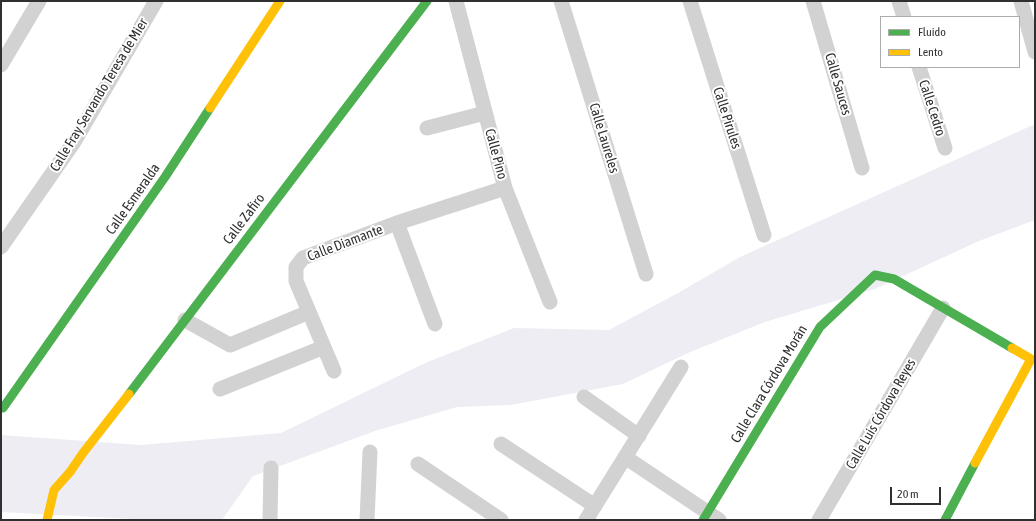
<!DOCTYPE html>
<meta charset="utf-8">
<style>
body{margin:0}
#map{position:relative;width:1036px;height:521px;overflow:hidden;background:#fff;font-family:"Asap Condensed",sans-serif}
canvas{display:block}
.frame{position:absolute;inset:0;border:2px solid #303030;pointer-events:none}
.legend{position:absolute;left:880px;top:16px;width:140px;height:52px;box-sizing:border-box;background:#fff;border:1px solid #acacac;margin:0;padding:5px 7px;list-style:none;font-size:12px;color:#303030}
.legend li{display:flex;align-items:center;gap:8px;height:20px}
.legend b{width:20px;border:1px solid #acacac}
.scale{position:absolute;left:890px;top:487px;width:51px;height:18px;box-sizing:border-box;border:2px solid #303030;border-top:0;padding-left:5px;font-size:12px;line-height:14px;white-space:nowrap;color:#303030;-webkit-text-stroke:3px #fff;paint-order:stroke}
</style>
<div id="map">
<canvas width="1036" height="521"></canvas>
<div class="frame"></div>
<ul class="legend">
<li><b style="height:5px;background:#4caf50"></b>Fluido</li>
<li><b style="height:5px;background:#ffc107"></b>Lento</li>
</ul>
<div class="scale">20 m</div>
</div>
<script>
const context = document.querySelector('canvas').getContext('2d');
context.lineJoin = 'round';
function fillPath(path, color) {
  context.fillStyle = color;
  context.fill(path, 'evenodd');
}
function strokePath(path, color, width, dash) {
  context.strokeStyle = color;
  context.lineWidth = width;
  context.lineCap = dash ? 'butt' : 'round';
  context.setLineDash(dash || []);
  context.stroke(path);
}
function write(font, color, halo, rows, align = 'center') {
  context.font = font + ' "Asap Condensed",sans-serif';
  context.lineWidth = 4;
  context.setLineDash([]);
  context.textBaseline = 'middle';
  context.strokeStyle = halo;
  context.fillStyle = color;
  for (const [text, x, y, turn = 0] of rows) {
    context.save();
    context.translate(x, y);
    context.rotate((+turn || 0) * Math.PI / 180);
    context.textAlign = isNaN(turn) ? turn : align;
    if (halo) context.strokeText(text, 0, 0);
    context.fillText(text, 0, 0);
    context.restore();
  }
}
fillPath(new Path2D(`
 M1035,124V220L979,241L875,289L765,322L688,353L623,384L511,405L457,407L375,431L253,476L222,520H152L1,512V435L141,445L281,433L425,363L514,328L609,330L678,293L740,257Z`), '#eeedf4');
strokePath(new Path2D(`
 M456,1L505,188L550,302
 M561,1L646,274
 M690,1L764,235
 M813,1L862,168
 M899,1L904,17
 M1021,1L1035,52
 M1,65L39,1
 M919,67L945,148
 M427,128L485,113
 M397,223L435,324
 M1,247L74,142L156,1
 M185,320L230,345L309,312
 M334,371L296,281V267L303,258L397,223L505,188
 M220,389L324,347
 M584,397L639,436
 M501,444L595,506
 M625,457L719,520
 M418,464L501,520
 M270,520L271,468
 M367,520L370,452
 M586,520L681,367
 M819,520L943,308`), '#d2d2d2', 15);
strokePath(new Path2D(`
 M129,394L427,1
 M3,408L165,177L210,108
 M703,520L820,327L875,275L894,279L1012,348
 M945,520L975,463`), '#4caf50', 9);
strokePath(new Path2D(`
 M210,108L280,1
 M975,463L1031,359L1012,348
 M47,520L54,490L70,472L83,453L129,394`), '#ffc107', 9);
write('14px', '#303030', '#fff', [
 ["Calle Sauces",838,84,74],
 ["Calle Fray Servando Teresa de Mier",99,95,-59],
 ["Calle Cedro",932,108,72],
 ["Calle Pirules",727,118,72],
 ["Calle Laureles",604,138,73],
 ["Calle Pino",496,154,75],
 ["Calle Esmeralda",133,199,-55],
 ["Calle Zafiro",244,219,-53],
 ["Calle Diamante",345,243,-21],
 ["Calle Clara Córdova Morán",769,384,-59],
 ["Calle Luis Córdova Reyes",881,414,-60]
]);
</script>
